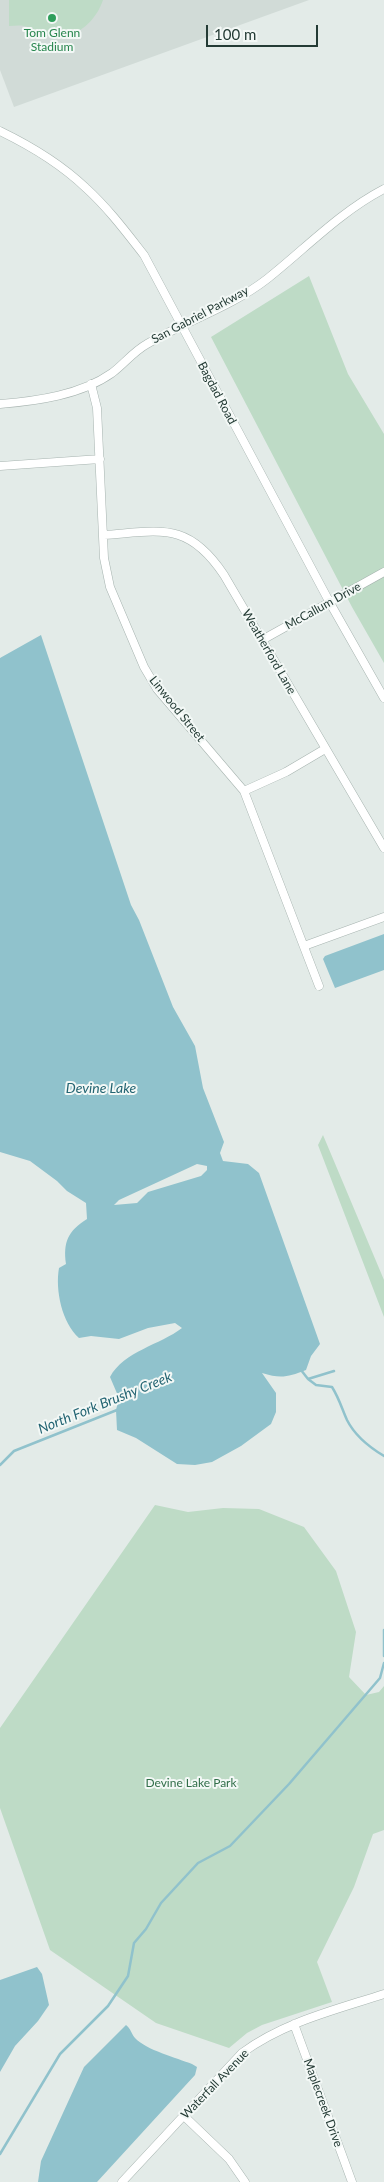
<!DOCTYPE html>
<style>
body{margin:0}
#map{position:relative;width:384px;height:2182px;overflow:hidden;background:#e3ebe8;font-family:Lato,sans-serif}
canvas{display:block}
.scale{position:absolute;left:206px;top:25px;width:112px;height:22px;box-sizing:border-box;border:2px solid #243b35;border-top:0;padding-left:6px;font-size:15px;line-height:18px;white-space:nowrap;color:#243b35;-webkit-text-stroke:4px #f3f8f6;paint-order:stroke}
</style>
<div id="map">
<canvas width="384" height="2182"></canvas>
<div class="scale">100 m</div>
</div>
<script>
const context = document.querySelector('canvas').getContext('2d');
context.lineJoin = 'round';
function fillPath(path, color) {
  context.fillStyle = color;
  context.fill(path, 'evenodd');
}
function strokePath(path, color, width, dash) {
  context.strokeStyle = color;
  context.lineWidth = width;
  context.lineCap = dash ? 'butt' : 'round';
  context.setLineDash(dash || []);
  context.stroke(path);
}
function write(font, color, halo, rows, align = 'center') {
  context.font = font + ' Lato,sans-serif';
  context.lineWidth = 4;
  context.setLineDash([]);
  context.textBaseline = 'middle';
  context.strokeStyle = halo;
  context.fillStyle = color;
  for (const [text, x, y, turn = 0] of rows) {
    context.save();
    context.translate(x, y);
    context.rotate((+turn || 0) * Math.PI / 180);
    context.textAlign = isNaN(turn) ? turn : align;
    if (halo) context.strokeText(text, 0, 0);
    context.fillText(text, 0, 0);
    context.restore();
  }
}
fillPath(new Path2D(`
 M0,0H309L14,107L0,70Z`), '#d1dbd7');
fillPath(new Path2D(`
 M9,0H103C95,24 72,42 46,36C38,34 31,27 24,26C19,25 14,26 9,26Z
 M309,276L348,374L384,434V663L352,607L211,337Z
 M323,1135L384,1280V1317L318,1145Z
 M155,1505L188,1512L223,1508L259,1509L304,1527L336,1571L356,1632L349,1677L366,1695L379,1692L384,1686V1830L373,1834L354,1887L317,1962L332,2002L262,2025L247,2033L229,2048L156,2023L50,1950L0,1808V1728Z`), '#bedbc6');
fillPath(new Path2D(`
 M41,635L131,905L139,920L173,1007L195,1046L203,1088L224,1142L220,1153L223,1161L248,1164L259,1173L320,1344L311,1356L306,1370C288,1377 281,1379 262,1373L276,1393V1412L271,1424L241,1446L212,1462L195,1465L177,1464L136,1438L117,1430L116,1410L119,1398L110,1377C124,1351 160,1345 182,1328L175,1323L148,1328L119,1339L91,1336L79,1338C62,1323 55,1290 59,1268L66,1264C63,1242 68,1231 87,1219L86,1203L67,1191L57,1181L30,1161L0,1152V658ZM197,1164L207,1166V1170L201,1176L148,1192L137,1203L114,1205L119,1200Z
 M384,934V970L335,988L323,959L325,956Z
 M37,1967L42,1974L49,2005L38,2021L15,2046L0,2072V1980Z
 M126,2025C131,2029 131,2033 135,2038C146,2050 177,2058 192,2064L197,2067L195,2075L97,2182H38L41,2161L84,2067Z`), '#90c2cc');
strokePath(new Path2D(`
 M301,1370L308,1379L334,1371
 M308,1379L316,1385L332,1387C339,1398 342,1409 347,1420C355,1436 369,1447 384,1456
 M0,1465L14,1451L117,1410
 M384,1630V1656
 M0,2154L60,2054L108,2006L128,1976L134,1943L146,1929L161,1903L198,1863L230,1846L289,1784L380,1678L384,1663`), '#90c2cc', 2.5);
const minor = new Path2D(`
 M0,131C31,146 62,165 86,188C108,208 126,232 144,255L330,603L384,698
 M91,384L97,408L104,558L110,587L144,667L157,689L244,791L319,986
 M0,404C37,401 81,395 112,373C124,364 134,351 147,344C186,321 231,307 267,279C306,248 340,212 384,189
 M0,466L100,459
 M104,535C161,531 188,521 224,575L384,848
 M262,640L384,572
 M244,791L286,772L325,749
 M304,946L384,917
 M294,2024L352,2182
 M184,2116L229,2159L245,2182
 M122,2182L242,2053C284,2022 335,2010 384,1994`);
strokePath(minor, '#a6b3af', 9);
strokePath(minor, '#fff', 8);
for (const [x, y, r, color] of [
 [52,18,5,"#2e9e5b"]
]) {
  const dot = new Path2D();
  dot.arc(x, y, r, 0, 2 * Math.PI);
  context.fillStyle = color;
  context.fill(dot);
  strokePath(dot, '#f3f8f6', 2);
}
write('12px', '#27864d', '#f3f8f6', [
 ["Tom Glenn",52,33],
 ["Stadium",52,47]
]);
write('12px', '#243b35', '#f3f8f6', [
 ["San Gabriel Parkway",200,315,-28],
 ["Bagdad Road",217,393,62],
 ["McCallum Drive",323,606,-29],
 ["Weatherford Lane",269,652,60],
 ["Linwood Street",177,709,51],
 ["Waterfall Avenue",215,2084,-46],
 ["Maplecreek Drive",323,2103,70]
]);
write('12px', '#326f4a', '#f3f8f6', [
 ["Devine Lake Park",191,1783]
]);
write('italic 14px', '#236472', '#f3f8f6', [
 ["Devine Lake",101,1088],
 ["North Fork Brushy Creek",105,1403,-22]
]);
</script>
